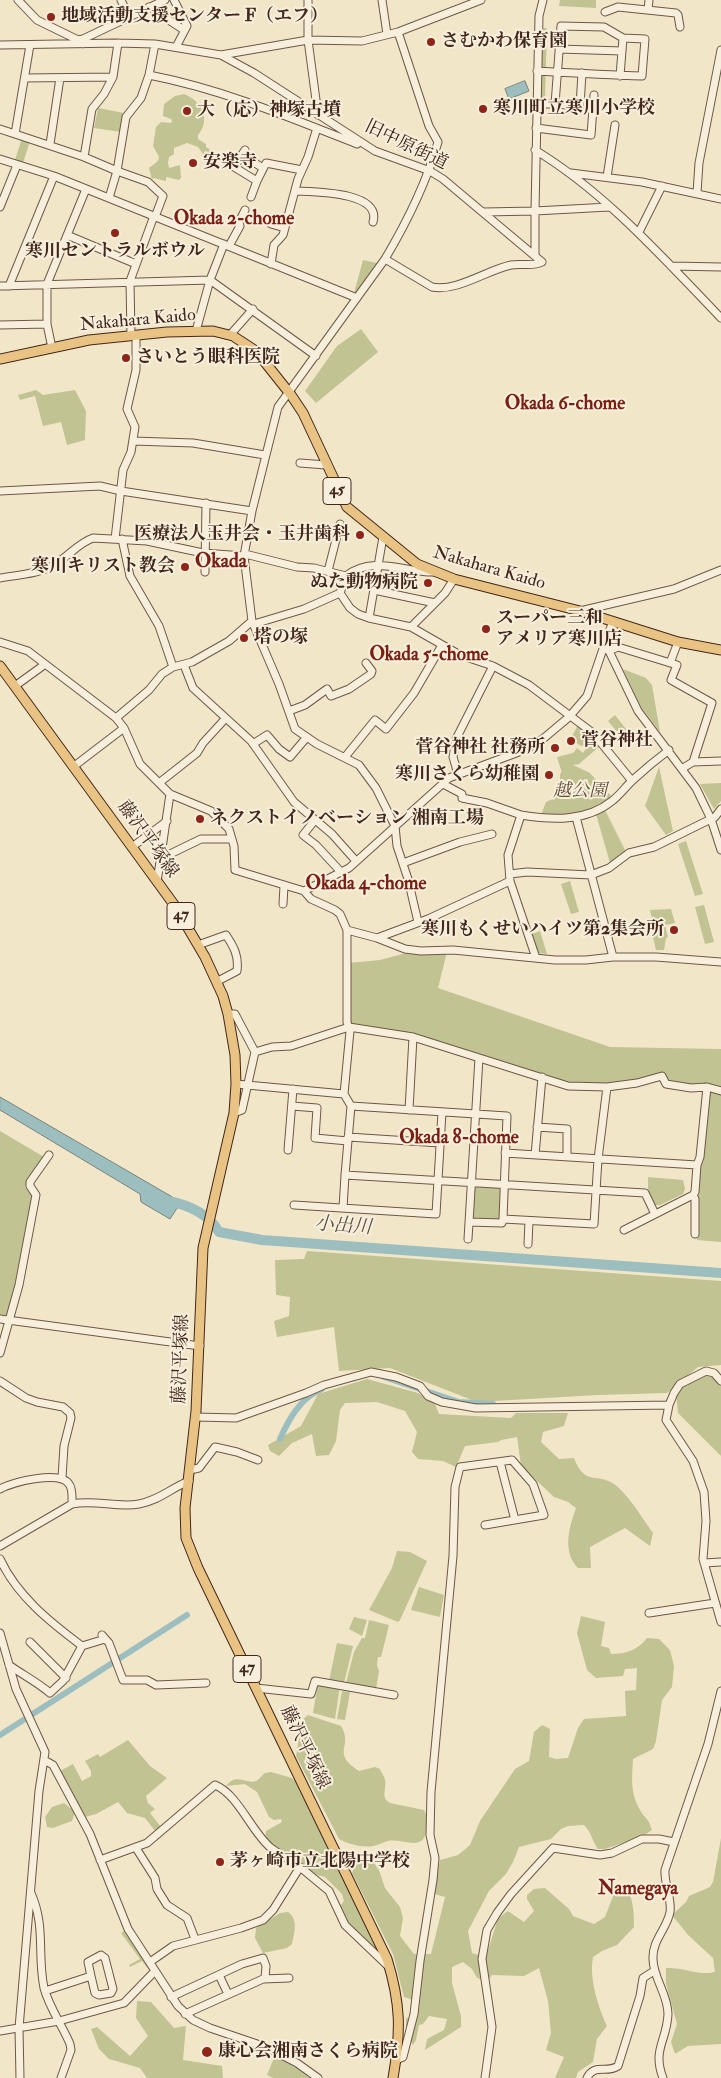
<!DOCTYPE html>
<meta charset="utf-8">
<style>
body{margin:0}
canvas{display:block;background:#f2e6c9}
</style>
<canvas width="721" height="2078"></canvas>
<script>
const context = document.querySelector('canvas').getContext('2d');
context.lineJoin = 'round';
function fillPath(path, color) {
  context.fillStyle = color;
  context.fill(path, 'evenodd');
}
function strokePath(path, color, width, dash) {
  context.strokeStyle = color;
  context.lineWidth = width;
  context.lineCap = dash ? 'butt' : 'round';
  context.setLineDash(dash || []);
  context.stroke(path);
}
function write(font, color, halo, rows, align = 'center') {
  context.font = font + ' "IM FELL Double Pica","Noto Serif JP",serif';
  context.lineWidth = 4;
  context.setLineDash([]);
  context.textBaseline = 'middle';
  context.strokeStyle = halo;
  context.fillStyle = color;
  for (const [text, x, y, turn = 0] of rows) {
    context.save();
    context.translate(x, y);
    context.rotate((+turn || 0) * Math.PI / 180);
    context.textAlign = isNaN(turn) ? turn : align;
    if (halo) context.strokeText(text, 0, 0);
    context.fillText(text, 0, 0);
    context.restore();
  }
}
fillPath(new Path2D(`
 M560,0H596V8L559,6Z
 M542,28H547L545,101L540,100Z
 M184,94C202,101 211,120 198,135V139L206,144V147L215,153L213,162L210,165L206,164L203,154L198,147L187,143L174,148V154L169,157L168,163L169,168L180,165L181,178L179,180L166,177V181L153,178L152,180L149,168C163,158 160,159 153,146L156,127L161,122L171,123L172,121L171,119L163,116L164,104L175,96Z
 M98,108L124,113L121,132L94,128Z
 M22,138L30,141L23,163L15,160Z
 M363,260L377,263L356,294L354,293Z
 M361,329L378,352L316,403L305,391L337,346Z
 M36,390L43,395L75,390L86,411L85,440L67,445L61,422L43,426L35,396L20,400L18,395Z
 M623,669L646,678L652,685L660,732L641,707Z
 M615,715L630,734L624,740L608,721Z
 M578,725L590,734L600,746L579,764L573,765L590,773L613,798C584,816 575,815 541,815L546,802L555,798V791L560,789V775L562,770H561L557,757L573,753L577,748L583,753L587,747L579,745L571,738Z
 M659,767L673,831L666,835L645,806Z
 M721,783V801L714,809L700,784Z
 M605,810L626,852L610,863L596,814Z
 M686,841L703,894L695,896L678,844Z
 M570,881L579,912L571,914L561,884Z
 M704,905L714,942L705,944L695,907Z
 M671,909L675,923L665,925L668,937L666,938L664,950H656L653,937L656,936L650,910Z
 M540,931L547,954L538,953L532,934Z
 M410,952H447L438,988L610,1047L721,1049V1088L673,1085L668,1083L662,1074L618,1085L568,1084L414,1035L350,1026L349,963L380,960Z
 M709,1090L721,1093V1242L697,1240L699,1165Z
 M0,1131L44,1157L25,1187L34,1198L8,1315L0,1316Z
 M648,1177L683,1180L685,1189L683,1194L660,1205H654L648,1191Z
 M473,1185L500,1188L499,1221L472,1220Z
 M307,1251L721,1281V1365L698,1367L667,1393L598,1395L477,1402L390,1368L339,1371L334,1327L277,1337L274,1321L289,1316L290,1297L276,1295L275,1260L304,1259Z
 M705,1374L721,1376V1456L678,1413L676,1393L687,1382Z
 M367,1379L418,1393L435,1404L439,1414L511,1418L516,1413H568L564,1426L543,1432L541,1442L559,1459L574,1458C585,1487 597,1472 614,1484C628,1494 643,1519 653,1533L650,1546L625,1528L590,1547L591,1568H578C562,1552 569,1527 576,1508L568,1502L554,1497L521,1466L517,1437L501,1440L498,1442L465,1446L456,1467L443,1461L418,1459L412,1452L417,1432L405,1411L377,1402L345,1403L340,1410L336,1441L329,1455L316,1456L312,1434L292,1443L279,1456L270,1451L268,1445L301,1426L318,1394Z
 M397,1551L410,1552L427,1561L400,1620L398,1622L369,1610L392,1568Z
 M419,1587L444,1595L440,1617L411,1610Z
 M581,1616L605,1622L601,1646L609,1648L611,1654C626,1654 638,1650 647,1638L659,1639L670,1650L674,1666L672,1687L662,1700L656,1741L653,1749L633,1759C632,1778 630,1793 640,1810C646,1820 648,1817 652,1830L643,1836L605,1849H598C592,1841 592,1833 584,1825L568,1826L561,1829L551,1839L519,1847L513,1862L506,1874L489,1891L468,1931L472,1953L486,1957L498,1918L508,1911L524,1922L534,1911L527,1899V1895L534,1889L545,1888L569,1909L573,1916L594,1924L605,1917L617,1886L622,1885C634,1894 634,1913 634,1927L617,1945L602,1951L593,1957C589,1979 598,2006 607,2026L597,2039L593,2062L578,2072L576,2078H555L564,2057L546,2050L551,2033L548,2001L539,1968L524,1976L492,1975L488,1981L477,1978L472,1969L463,1962L452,1967V1983L461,2016V2027L425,2050L427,2039L444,2030L447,2019L429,2016L423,2024L419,2025L416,2040L413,2045L406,2034V2018L416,2017L420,2002L404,1997L393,1954L352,1873L355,1865L366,1862L374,1863L379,1870L385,1888L400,1907L403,1918L400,1936L414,1954H431L445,1897L434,1894L440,1860L458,1855L470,1845L480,1821L515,1769L529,1761L534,1732L542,1725L550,1729L549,1757L556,1759L568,1758L578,1728L584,1719L626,1716L625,1691L636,1690L637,1668L625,1669L623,1676L596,1678L587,1670L577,1633Z
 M354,1617L367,1620L362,1636L349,1629Z
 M369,1620L389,1625L381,1657H378L377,1665L379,1671L376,1689L346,1683L354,1652L362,1638H365Z
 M337,1643L353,1646L344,1683L329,1681Z
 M318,1683L340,1686L335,1719L313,1713Z
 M342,1691L350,1692L345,1720L337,1719Z
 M308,1715L341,1726C354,1747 330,1752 359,1771L375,1767L380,1769C381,1772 385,1777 385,1780C387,1790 380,1797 390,1803L424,1810C428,1817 427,1822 426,1829C425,1853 403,1838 388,1841C383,1842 379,1845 373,1846C363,1848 348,1844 339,1839L296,1756L302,1720Z
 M128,1740L150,1766L167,1778L146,1796L148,1803L155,1809L150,1813L161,1827L156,1832L145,1818L127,1813L118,1802L96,1814L85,1817L60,1771L73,1764L82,1781L91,1776V1771L85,1761L98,1754L100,1757Z
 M271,1772L292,1778L299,1785L378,1953L349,1927L340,1906L344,1901L342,1894L325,1877L313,1874L295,1859L270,1844L265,1839L266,1831L282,1822L281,1819L274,1820L269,1817L257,1792L245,1784L226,1786C237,1772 247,1785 256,1781C259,1780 262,1775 265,1773Z
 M64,1803L75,1812L72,1821L53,1828L47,1827L45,1817L52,1807Z
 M721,1838V2044L688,2046L675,2054L671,2042L677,2024L666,1984V1968C683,1967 699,1976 715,1972L713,1958L688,1935L672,1915L686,1902L689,1896L710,1887L713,1882Z
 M288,1912C299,1920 294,1933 292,1944L287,1948L263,1953L255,1938L256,1928L280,1913Z
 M126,1930L152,1971L146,1976L149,1970L142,1961L130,1967L129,1965L140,1959L121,1933Z
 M137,2001L151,2002L174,2028L186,2026L183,2060L222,2066L223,2078H147L140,2068L109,2059L99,2049L91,2029L97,2027L130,2056L148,2036L136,2018Z
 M274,2058H280L313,2078H273L267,2075Z`), '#c1c392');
const water = new Path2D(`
 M525,81L529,91L509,99L505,89Z
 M0,1097L181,1202L170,1219L141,1202L140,1194L0,1110Z`);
fillPath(water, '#9dbebe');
strokePath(water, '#79827d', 1);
strokePath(new Path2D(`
 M384,1377L459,1402L493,1404
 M280,1439C289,1419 300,1398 322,1389
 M0,1735L187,1615`), '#9dbebe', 6);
strokePath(new Path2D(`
 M168,1201C189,1205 208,1213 219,1232L262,1240L721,1273`), '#9dbebe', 10);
const minor = new Path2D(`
 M18,0L37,20L78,40L83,39
 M121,0L129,17
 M174,0L187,26L176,47
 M308,0V40L318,115
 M382,0L387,34
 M149,7L184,30
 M648,10L649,0
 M605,12L618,7L676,13L678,15L680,27
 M398,32L429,126L438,142C426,184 407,222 385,259L278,407L252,511L244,556L252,621L279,684L295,729L317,744L359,765L376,788L395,826L397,846L408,879L418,922
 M83,44V39L165,0
 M155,44L149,75L141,98L126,117L117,171L148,182L163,196L155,217
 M0,45L118,43L155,44L221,55L308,40L362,41L398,32L481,0
 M30,45L15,134L84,157L117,171L109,198
 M559,49L622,51
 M221,55L254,73L375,151L430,171L443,179L542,262C532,267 522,263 511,265C487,270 457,292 432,287L385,259
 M149,75C221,89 289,117 357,144
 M620,76L623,38
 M25,78L113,77
 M536,104H555L561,26L604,27L623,38L645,39L642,76C607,75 572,73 537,71
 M555,104L580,106L582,73
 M536,128L591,135L594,95
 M0,129L15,134
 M50,144L60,78
 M245,150L234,167L257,181L266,163L302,170
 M535,150C606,193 664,259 721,318
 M242,155L263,168
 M84,157L92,109L104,94L113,77L118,43
 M0,159L54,176L357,298
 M571,173L642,182L721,199
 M607,177L615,125
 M295,191C312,192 382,191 373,222
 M697,193L699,163L721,50
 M251,197L257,181
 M0,207L17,165
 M484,212L535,211L539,16L543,0
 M271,224L285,228
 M639,232L662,186
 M67,235L136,264
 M229,246L240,226L239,222L245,210
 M535,256V211L609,207
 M271,264L274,245L283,235L298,179L308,157L317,128
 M671,266L721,267
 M0,286L210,280L316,356
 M9,286L54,176
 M0,325L47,324
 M196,331L210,280L224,244
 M230,335L253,309
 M131,336L130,281L154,216
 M52,348L47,324V284L86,189
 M133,441L193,443L265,455
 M300,463L326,465
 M0,491L100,486L121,491L252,511
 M115,539L123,470L131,452L135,427L127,409L136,370V336
 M122,539L130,576L159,626L173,667
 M245,554L297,567L314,568L346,576C373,555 403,572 433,572
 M328,571L340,524
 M205,572L206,503
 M0,578C17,575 39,574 54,565C68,557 78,543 93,538L147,541L203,553L244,556
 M374,590L435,603
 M340,593L350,608L358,614L369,618L411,627L460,655L493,666L529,685L593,733L632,781
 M580,611L674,589L721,570
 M369,618L383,537
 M613,621L604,646L609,651L638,711L696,788L711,819L721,850
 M254,624L304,609L340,593L346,576
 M411,627L445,593L454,579
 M0,642L28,651L116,718L124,728L140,764L170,794L211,811L229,829L234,846L235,870L304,891L311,899L335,910L340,914L347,930V1022L350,1031L344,1094
 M609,651L618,647L677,665L671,680L712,703L693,762
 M670,663L678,642
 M184,665L193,688L251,741L294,802L332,834L356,861
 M15,686L44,665
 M289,711L305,705L327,689L331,696L349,689L371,674L372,671L366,663
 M116,718L149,690L162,674L173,667L192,662L229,641L252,621
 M253,744L267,735L279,749L290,757L307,737
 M345,757L375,720L386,729L414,693L442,645
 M73,767L124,728
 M683,768L693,762L721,761
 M458,774L453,757L456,739L493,666
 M159,783L197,753L203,743L225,719
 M443,784L462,794V798L487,803L521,815
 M576,817L613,957
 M315,820L303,835L316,845L341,872
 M132,847L167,821
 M403,863L460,842L492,834
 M161,864L168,855L201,839H232
 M510,874L527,872L591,875L609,868L629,853L654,847L715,817L721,809
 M157,882L170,794
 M304,891L349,868L449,778L527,749L544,738L569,717L587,696L604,646
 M283,904L284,886
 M347,930L377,938L405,949L421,951L453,950L555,960H586L613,957H656L721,962
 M377,938L428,919L510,881
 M198,945L226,935C234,947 239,956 237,971L216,982
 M536,958L510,881L508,855L521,815C552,820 586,822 612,801C620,795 626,786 634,779C645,769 657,759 669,750
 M228,1014H235L255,1052L242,1110L234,1113
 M413,1037L568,1086L607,1087
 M255,1052L272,1047L291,1046L349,1027L413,1037L409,1110
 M236,1084L344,1094L351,1106L345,1175L645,1193L655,1214
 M292,1106L317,1108L315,1138L348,1141
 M351,1106L507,1116L503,1219
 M537,1127L567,1129V1157
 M348,1137L440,1143
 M288,1150L293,1089
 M505,1153L697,1165
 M535,1155L542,1077
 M294,1205L436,1214L442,1112
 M343,1208L345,1175
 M469,1222L502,1223L503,1219L594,1224L598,1159L607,1087L637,1083L662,1076L666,1084L691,1088L707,1087
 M624,1230L693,1195
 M695,1234V1199L693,1195L695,1192L697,1165L700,1157L707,1087L721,1091
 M468,1239L479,1058
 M528,1244L529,1221
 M0,1319L200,1346
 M0,1353L19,1285L36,1195L30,1186V1182L49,1155
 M0,1381L26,1398L37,1402L63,1407L70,1413L71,1418L64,1446L62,1478
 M721,1381L714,1373L706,1371L680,1384L674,1393L669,1405L666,1420L693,1461L704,1492L706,1521L703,1559L721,1622
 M196,1417L236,1418L306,1393L324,1385L371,1372L396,1377L420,1386L428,1396L442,1402L476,1408L669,1405
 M500,1462L515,1520
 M190,1470L199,1468L215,1447L237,1452L258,1460
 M0,1489C13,1482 60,1470 69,1484C73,1489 72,1498 72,1504
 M0,1546L72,1504C94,1499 117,1508 139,1504C160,1500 171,1488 189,1481
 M0,1559C17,1596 50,1622 82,1646
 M704,1563L721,1562
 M649,1613L715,1603
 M0,1633L16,1689L45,1752L39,1791L19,2028L20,2078
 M102,1635L109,1643L123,1680H147L156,1685L206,1683
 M30,1642L66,1678
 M9,1665C23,1675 37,1682 50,1693L63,1681L82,1646L105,1639
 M256,1688L311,1694L315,1681L394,1695
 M44,1760L53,1765L90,1834L128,1929L178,2006L193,2020L210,2028L266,2047L297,2063L318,2078
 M136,1848L155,1878L157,1889L167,1905L187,1918L195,1939
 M100,1860L147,1843L215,1785C238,1794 252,1833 271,1848C280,1855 291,1859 300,1867L273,1910L263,1920L241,1928L173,1946L150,1962
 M300,1867L329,1891L345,1925L390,1968
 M31,1893C46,1927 37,1954 44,1988C49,2007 62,2025 70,2044L71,2050L61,2078
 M219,1975L228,1994
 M45,1991L91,1976L88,1962L101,1955L105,1958L113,1989L111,1993L99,1995L95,1993L91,1976
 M171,1997L242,1964L263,1958L266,1966L265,1978
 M185,2014L263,1979L289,1978
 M0,2031L59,2021L124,2003L155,1971
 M396,2060L403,2057L414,2014L420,1961L433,1880L435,1858L430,1835L431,1792L453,1556L455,1487L460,1467L512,1460L533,1484L544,1515L485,1525
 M485,2078L492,2027L482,1959L487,1930L497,1913L511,1894L553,1848L600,1855L612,1853L642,1839H659L674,1842
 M587,2078C594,2063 607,2074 618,2066L640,1996L643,1978L654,1971
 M663,2078C652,2049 667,2041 668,2014C668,1994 653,1978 653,1959C652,1940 667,1929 670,1912C672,1898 664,1884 665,1870L708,1744L721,1691`);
const major = new Path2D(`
 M0,359L89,340L167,332L213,331L233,336L256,351L291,395L303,413L347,507L417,564L454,579L580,611L678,642L721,650
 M0,666L175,906L205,957L223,996L228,1014L235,1055L236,1084L234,1113L203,1248L196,1411L185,1508L186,1538L198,1568L387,1959C401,2004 401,2032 393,2078`);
strokePath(minor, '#6e5747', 9);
strokePath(major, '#42271c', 11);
strokePath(minor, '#f7efdc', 7);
strokePath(major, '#e9c384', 9);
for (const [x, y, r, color] of [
 [51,17,5,"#8f2418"],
 [431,42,5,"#8f2418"],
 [483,109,5,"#8f2418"],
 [187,111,5,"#8f2418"],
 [193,163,5,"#8f2418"],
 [115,233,5,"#8f2418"],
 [126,358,5,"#8f2418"],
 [360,535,5,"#8f2418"],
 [185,567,5,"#8f2418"],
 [428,583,5,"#8f2418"],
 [486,629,5,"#8f2418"],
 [244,638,5,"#8f2418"],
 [571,741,5,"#8f2418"],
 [555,748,5,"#8f2418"],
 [549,775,5,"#8f2418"],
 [200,819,5,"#8f2418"],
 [674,930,5,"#8f2418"],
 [220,1862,5,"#8f2418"],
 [207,2052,6,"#8f2418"]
]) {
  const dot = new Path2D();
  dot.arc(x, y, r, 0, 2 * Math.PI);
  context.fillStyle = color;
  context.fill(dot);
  strokePath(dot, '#f7efdc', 2);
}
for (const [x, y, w] of [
 [337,491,28],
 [181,916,28],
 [247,1669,28]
]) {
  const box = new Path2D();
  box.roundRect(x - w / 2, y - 13.5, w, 27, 4);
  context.fillStyle = '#f7efdc';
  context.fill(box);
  strokePath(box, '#42271c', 1);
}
write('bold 16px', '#42271c', null, [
 ["45",337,491],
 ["47",181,916],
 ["47",247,1669]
]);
write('bold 18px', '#42271c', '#f7efdc', [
 ["地域活動支援センター F（エフ）",61,17],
 ["さむかわ保育園",441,42],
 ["寒川町立寒川小学校",493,109],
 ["大（応）神塚古墳",197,111],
 ["安楽寺",203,163],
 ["寒川セントラルボウル",115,252,"center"],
 ["さいとう眼科医院",136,358],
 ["医療法人玉井会・玉井歯科",350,535,"right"],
 ["寒川キリスト教会",175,567,"right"],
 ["ぬた動物病院",418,583,"right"],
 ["スーパー三和",496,619],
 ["アメリア寒川店",496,640],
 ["塔の塚",254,638],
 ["菅谷神社",581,741],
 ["菅谷神社 社務所",545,748,"right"],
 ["寒川さくら幼稚園",539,775,"right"],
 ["ネクストイノベーション 湘南工場",210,819],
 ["寒川もくせいハイツ第2集会所",664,930,"right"],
 ["茅ヶ崎市立北陽中学校",230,1862],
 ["康心会湘南さくら病院",218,2052]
], 'left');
write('18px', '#42271c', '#f7efdc', [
 ["旧中原街道",406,146,26],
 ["Nakahara Kaido",138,321,-5],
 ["Nakahara Kaido",489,569,16],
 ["藤沢平塚線",147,840,54],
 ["藤沢平塚線",182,1359,-88],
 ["藤沢平塚線",304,1748,64]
]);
write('italic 18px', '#624e3a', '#f7efdc', [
 ["越公園",580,792]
]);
write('bold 19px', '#7a1f14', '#f7efdc', [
 ["Okada 2-chome",234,220],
 ["Okada 6-chome",565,405],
 ["Okada 5-chome",429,656],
 ["Okada 4-chome",366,885],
 ["Okada 8-chome",459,1139],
 ["Namegaya",638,1890]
]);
write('italic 19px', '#594d44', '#f7efdc', [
 ["小出川",343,1227,4]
]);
write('bold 20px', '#7a1f14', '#f7efdc', [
 ["Okada",221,563]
]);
</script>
